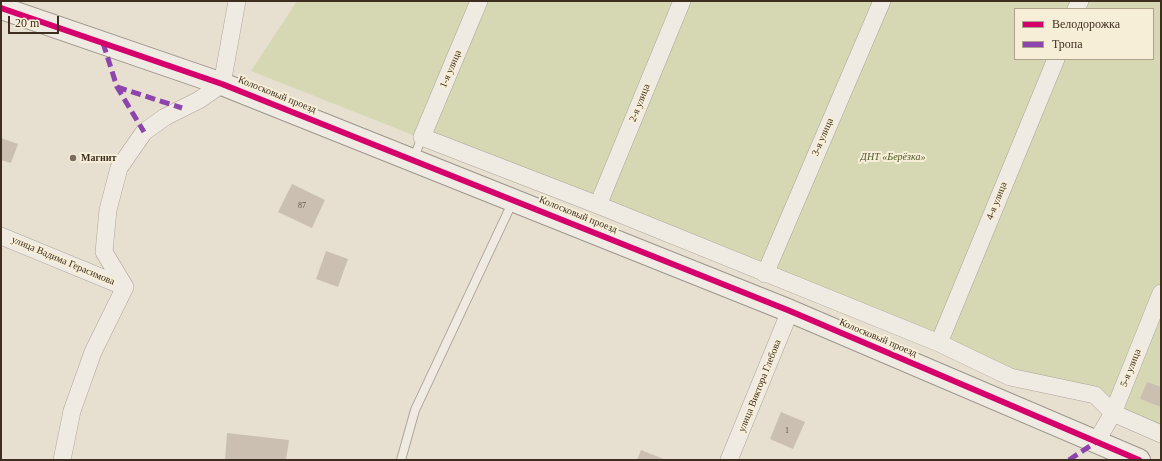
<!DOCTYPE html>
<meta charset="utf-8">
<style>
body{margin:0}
#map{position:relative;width:1162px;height:461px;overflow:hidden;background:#e7e0d1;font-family:Georgia,serif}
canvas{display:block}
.frame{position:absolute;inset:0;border:2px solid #3d2e20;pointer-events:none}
.legend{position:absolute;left:1014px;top:8px;width:140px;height:52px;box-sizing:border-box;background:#f7eed8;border:1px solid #ada18e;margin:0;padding:5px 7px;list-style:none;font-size:12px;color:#3d2e20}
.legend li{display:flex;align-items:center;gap:8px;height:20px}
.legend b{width:20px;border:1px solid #ada18e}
.scale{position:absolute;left:8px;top:16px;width:51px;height:18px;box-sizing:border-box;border:2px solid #3d2e20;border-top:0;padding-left:5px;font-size:12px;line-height:14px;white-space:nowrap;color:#3d2e20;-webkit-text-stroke:3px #f7eed8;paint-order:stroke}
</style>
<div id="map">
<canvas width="1162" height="461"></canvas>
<div class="frame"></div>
<ul class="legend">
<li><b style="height:5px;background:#d6006c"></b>Велодорожка</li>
<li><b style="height:5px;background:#8e44ad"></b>Тропа</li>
</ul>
<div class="scale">20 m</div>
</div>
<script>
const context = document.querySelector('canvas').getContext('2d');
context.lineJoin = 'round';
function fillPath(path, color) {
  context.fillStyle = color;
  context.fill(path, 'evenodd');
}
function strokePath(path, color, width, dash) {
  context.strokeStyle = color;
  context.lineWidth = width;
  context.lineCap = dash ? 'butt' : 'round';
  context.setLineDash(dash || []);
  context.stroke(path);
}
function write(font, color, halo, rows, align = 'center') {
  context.font = font + ' Georgia,serif';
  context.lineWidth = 4;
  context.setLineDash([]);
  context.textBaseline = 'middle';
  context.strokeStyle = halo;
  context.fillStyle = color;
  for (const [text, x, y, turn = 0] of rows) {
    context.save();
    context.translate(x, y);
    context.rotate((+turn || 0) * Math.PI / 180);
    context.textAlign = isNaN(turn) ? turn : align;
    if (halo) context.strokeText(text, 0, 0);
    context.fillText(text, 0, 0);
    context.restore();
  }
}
fillPath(new Path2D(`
 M297,1H1161V431L251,71ZM1015,9H1153V59H1015Z`), '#d6d7b3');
fillPath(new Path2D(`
 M1,138L18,144L11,163L1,160Z
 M292,184L325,200L312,228L278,212Z
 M326,251L348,259L338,287L316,279Z
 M1147,382L1161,387V407L1140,399Z
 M781,412L805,422L793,449L770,439Z
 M227,433L289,440L286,460H225Z
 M641,450L666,460H637Z`), '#cbbfb2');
const lane = new Path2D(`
 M413,160L422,137
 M401,460L415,410L513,201`);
const street = new Path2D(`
 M479,1L422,137L598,205L939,343L1010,377L1095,395L1113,413L1161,434
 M1076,9L1080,1
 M598,205L682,1
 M1,236L125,287
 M765,274L882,1
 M125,287L104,252L108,210L119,168L144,132L165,117L199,100L222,84L237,1
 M939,343L1056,59
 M1096,442L1113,413L1161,293
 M62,460L72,411L93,352L125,287
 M729,460L790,311`);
const secondary = new Path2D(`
 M1,8L222,84L790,311L1139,460`);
strokePath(lane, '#ada599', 10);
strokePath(street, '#ada599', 18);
strokePath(secondary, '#9c958a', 24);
strokePath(lane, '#efebe3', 8);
strokePath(street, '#efebe3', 17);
strokePath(secondary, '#efebe3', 22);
strokePath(new Path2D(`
 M103,43L117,87L144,132
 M117,87L182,108
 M1069,460L1096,442`), '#8e44ad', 5, [10, 5]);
strokePath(new Path2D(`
 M1,8L222,84L790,311L1139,460`), '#d6006c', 6);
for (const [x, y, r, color] of [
 [73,158,4,"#786c5e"]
]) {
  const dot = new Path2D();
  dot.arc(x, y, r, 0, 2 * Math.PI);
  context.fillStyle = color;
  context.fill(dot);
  strokePath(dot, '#f7eed8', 1.5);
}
write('8px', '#605244', null, [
 ["87",302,206],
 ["1",787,431]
]);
write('10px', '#3d2e20', '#f7eed8', [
 ["1-я улица",451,69,-67],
 ["Колосковый проезд",277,95,22],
 ["2-я улица",640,103,-68],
 ["3-я улица",823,137,-67],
 ["4-я улица",997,201,-68],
 ["Колосковый проезд",578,215,22],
 ["улица Вадима Герасимова",63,261,23],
 ["Колосковый проезд",878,338,23],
 ["5-я улица",1131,368,-68],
 ["улица Виктора Глебова",760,386,-68]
]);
write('italic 10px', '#4d5a26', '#f7eed8', [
 ["ДНТ «Берёзка»",893,157]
]);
write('bold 10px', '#3d2e20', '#f7eed8', [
 ["Магнит",81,158]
], 'left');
</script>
